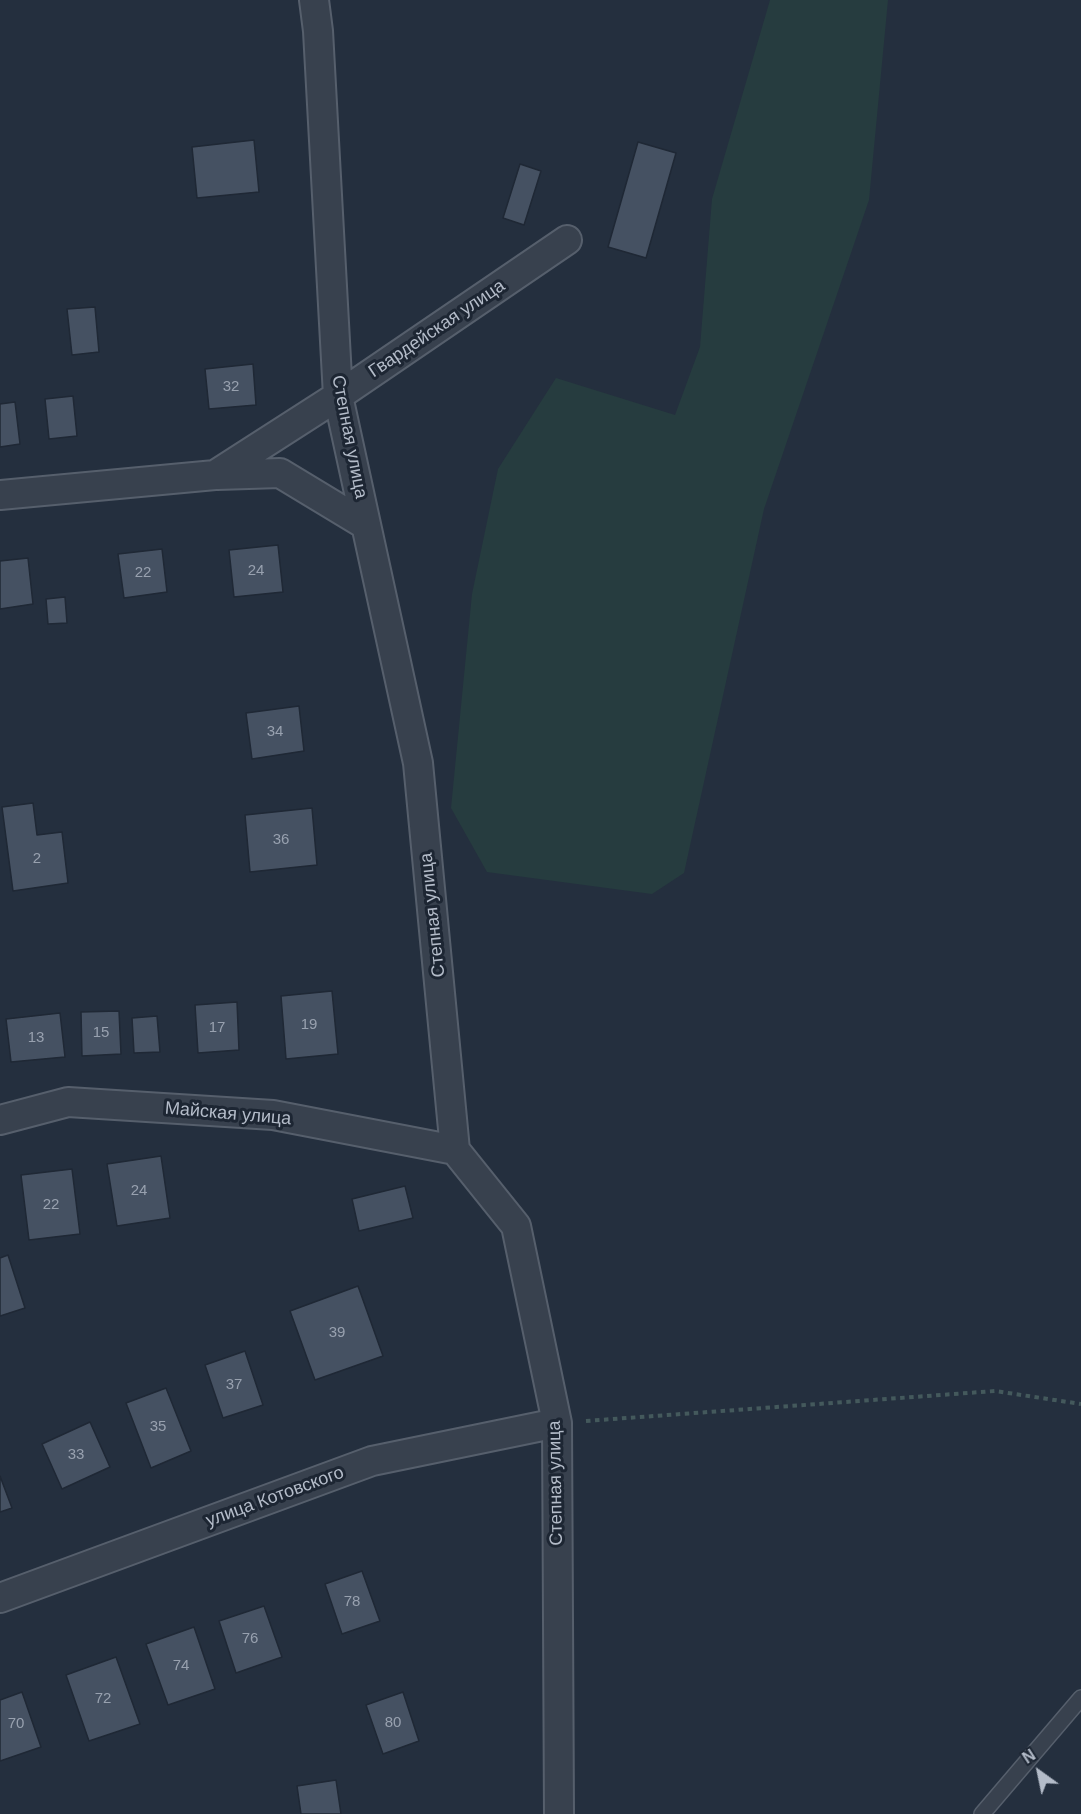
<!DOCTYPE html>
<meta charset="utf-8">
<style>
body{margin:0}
#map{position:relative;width:1081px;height:1814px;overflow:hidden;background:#242f3e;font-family:Arial,sans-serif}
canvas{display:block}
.north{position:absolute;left:1009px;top:1742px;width:60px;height:60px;-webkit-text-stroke:4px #1d2633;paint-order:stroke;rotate:327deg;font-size:16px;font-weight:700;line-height:24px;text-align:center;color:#b4bcc9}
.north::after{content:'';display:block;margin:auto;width:21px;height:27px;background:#b4bcc9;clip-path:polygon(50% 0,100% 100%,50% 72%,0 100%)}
</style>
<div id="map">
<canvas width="1081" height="1814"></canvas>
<div class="north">N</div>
</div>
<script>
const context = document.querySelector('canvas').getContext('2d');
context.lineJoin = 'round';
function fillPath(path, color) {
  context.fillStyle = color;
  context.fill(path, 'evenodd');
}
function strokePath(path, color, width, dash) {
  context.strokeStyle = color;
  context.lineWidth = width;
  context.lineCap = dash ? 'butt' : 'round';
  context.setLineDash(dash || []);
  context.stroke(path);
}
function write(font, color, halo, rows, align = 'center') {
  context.font = font + ' Arial,sans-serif';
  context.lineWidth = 6;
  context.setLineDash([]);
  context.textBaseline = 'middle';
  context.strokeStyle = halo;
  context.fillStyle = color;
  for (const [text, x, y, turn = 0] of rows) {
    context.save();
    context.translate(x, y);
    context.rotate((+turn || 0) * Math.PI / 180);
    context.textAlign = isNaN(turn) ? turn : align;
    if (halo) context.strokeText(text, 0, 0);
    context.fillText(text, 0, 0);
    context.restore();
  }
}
fillPath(new Path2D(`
 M770,0H888L869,200L764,509L684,873L652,894L487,872L451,808L472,594L498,469L556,378L675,415L700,347L712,199Z`), '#263c3f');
const building = new Path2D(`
 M254,140L259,192L197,198L192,147Z
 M638,142L676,153L646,258L608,247Z
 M520,164L541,171L524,225L503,218Z
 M95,307L99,352L72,355L67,309Z
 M253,364L256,405L209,409L205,369Z
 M73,396L77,436L49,439L45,399Z
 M15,402L20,444L0,447V404Z
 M278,545L283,592L234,597L229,550Z
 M162,549L167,592L124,598L118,554Z
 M28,558L33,604L0,609V561Z
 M65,597L67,623L48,624L46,599Z
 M299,706L304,751L252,759L246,713Z
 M33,803L37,835L62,832L68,883L13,891L2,807Z
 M312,808L317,865L250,872L245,815Z
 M332,991L338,1054L286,1059L281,996Z
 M237,1002L239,1050L198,1053L195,1005Z
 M119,1011L121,1054L82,1056L81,1012Z
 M60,1013L65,1057L11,1062L6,1019Z
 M157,1016L160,1052L134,1053L132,1018Z
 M161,1156L170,1218L117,1226L107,1164Z
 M72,1169L80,1234L29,1240L21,1175Z
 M405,1186L413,1218L359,1231L352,1199Z
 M8,1255L25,1308L0,1316V1258Z
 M358,1286L383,1356L315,1380L290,1311Z
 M245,1351L263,1405L223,1418L205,1365Z
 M166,1388L191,1451L151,1468L126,1403Z
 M90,1422L110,1467L62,1489L42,1444Z
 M0,1476L12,1508L0,1512Z
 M362,1571L380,1621L342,1634L325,1584Z
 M264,1606L282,1657L236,1673L219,1621Z
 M194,1627L215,1689L168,1705L146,1644Z
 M116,1657L140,1724L89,1741L66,1675Z
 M22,1692L41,1747L0,1761V1700Z
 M403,1692L419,1741L383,1754L366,1705Z
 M336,1780L341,1814H301L297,1786Z`);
fillPath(building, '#455162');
strokePath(building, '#1f2835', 1.5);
const lane = new Path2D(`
 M982,1814L1081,1698`);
const street = new Path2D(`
 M314,0L318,31L338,396L418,763L455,1150L516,1226L557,1423L559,1814
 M217,475L280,473L366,525
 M0,495L215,475L338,396L567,240
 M0,1120L68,1102L273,1115L455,1150
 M0,1598L372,1461L557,1423`);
strokePath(lane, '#565f6c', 18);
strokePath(street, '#565f6c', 32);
strokePath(new Path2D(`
 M586,1421L995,1391L1081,1404`), '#44595c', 4, [4.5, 4.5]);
strokePath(lane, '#38414e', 15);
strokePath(street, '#38414e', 28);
write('15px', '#98a1af', null, [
 ["32",231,387],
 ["24",256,571],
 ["22",143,573],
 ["34",275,732],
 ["36",281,840],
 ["2",37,859],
 ["19",309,1025],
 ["17",217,1028],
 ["15",101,1033],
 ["13",36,1038],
 ["24",139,1191],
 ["22",51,1205],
 ["39",337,1333],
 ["37",234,1385],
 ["35",158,1427],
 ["33",76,1455],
 ["78",352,1602],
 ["76",250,1639],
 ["74",181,1666],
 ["72",103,1699],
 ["80",393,1723],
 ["70",16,1724]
]);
write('18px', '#b4bcc9', '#1d2633', [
 ["Гвардейская улица",437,329,-34],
 ["Степная улица",349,437,79],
 ["Степная улица",433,915,-96],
 ["Майская улица",228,1114,5],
 ["Степная улица",556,1483,-91],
 ["улица Котовского",275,1497,-20]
]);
</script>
